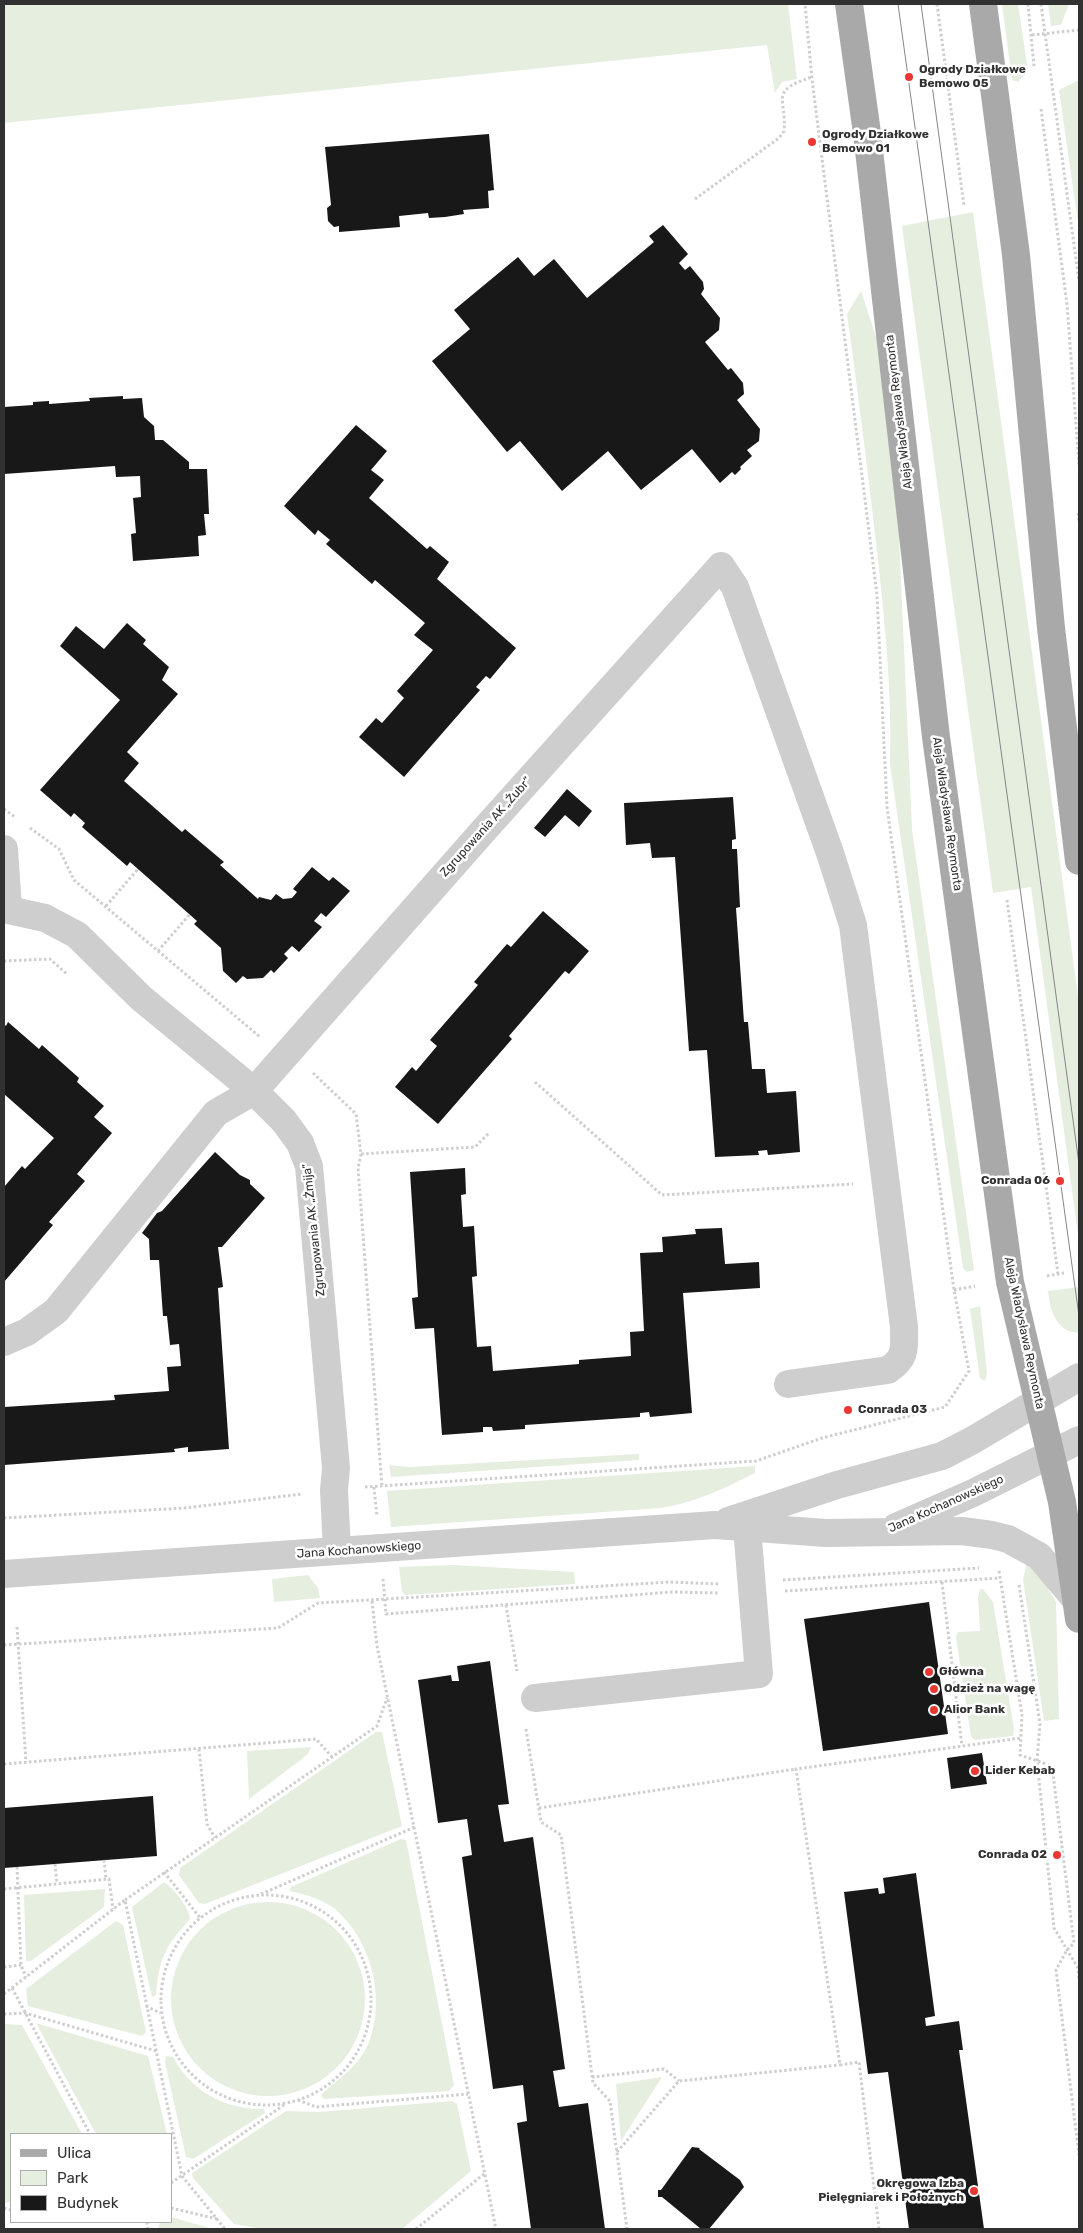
<!DOCTYPE html>
<meta charset="utf-8">
<style>
body{margin:0}
#map{position:relative;width:1083px;height:2233px;overflow:hidden;background:#fff;font-family:Rubik,sans-serif}
canvas{display:block}
.frame{position:absolute;inset:0;border:5px solid #313131;pointer-events:none}
.legend{position:absolute;left:10px;top:2133px;width:162px;height:90px;box-sizing:border-box;background:#fff;border:1px solid #adadad;margin:0;padding:6px 9px;list-style:none;font-size:15px;color:#313131}
.legend li{display:flex;align-items:center;gap:10px;height:25px}
.legend b{width:25px;border:1px solid #adadad}
</style>
<div id="map">
<canvas width="1083" height="2233"></canvas>
<div class="frame"></div>
<ul class="legend">
<li><b style="height:6px;background:#a9a9a9"></b>Ulica</li>
<li><b style="height:14px;background:#e6eee0"></b>Park</li>
<li><b style="height:14px;background:#181818"></b>Budynek</li>
</ul>
</div>
<script>
const context = document.querySelector('canvas').getContext('2d');
context.lineJoin = 'round';
function fillPath(path, color) {
  context.fillStyle = color;
  context.fill(path, 'evenodd');
}
function strokePath(path, color, width, dash) {
  context.strokeStyle = color;
  context.lineWidth = width;
  context.lineCap = dash ? 'butt' : 'round';
  context.setLineDash(dash || []);
  context.stroke(path);
}
function write(font, color, halo, rows, align = 'center') {
  context.font = font + ' Rubik,sans-serif';
  context.lineWidth = 5;
  context.setLineDash([]);
  context.textBaseline = 'middle';
  context.strokeStyle = halo;
  context.fillStyle = color;
  for (const [text, x, y, turn = 0] of rows) {
    context.save();
    context.translate(x, y);
    context.rotate((+turn || 0) * Math.PI / 180);
    context.textAlign = isNaN(turn) ? turn : align;
    if (halo) context.strokeText(text, 0, 0);
    context.fillText(text, 0, 0);
    context.restore();
  }
}
fillPath(new Path2D(`
 M4,4H788L797,79L782,82L775,93L767,45L4,123Z
 M1002,4H1018L1028,71L1018,82L1012,80Z
 M1048,4H1069L1061,25L1051,26Z
 M1079,80V230L1059,90Z
 M973,212L1079,1004V1242L1031,887L993,893L902,226Z
 M861,291L878,343L898,513L912,829L974,1270L967,1272L963,1268L890,764C892,693 885,622 877,551C868,472 858,393 847,314Z
 M1079,1287V1333C1056,1332 1050,1310 1048,1291Z
 M980,1306L987,1373L985,1381L980,1378L970,1309Z
 M639,1454V1460L391,1477L389,1465L408,1467Z
 M755,1466V1473C721,1490 699,1501 661,1508L391,1527L387,1491Z
 M1027,1562L1046,1585L1056,1602L1059,1719L1044,1721L1023,1579Z
 M454,1565L574,1572L575,1584L405,1595L402,1592L399,1567Z
 M308,1575L318,1588L320,1598L274,1602L272,1579Z
 M980,1589H983L993,1602L1014,1729L1013,1736L975,1740L971,1737L956,1637L958,1632L980,1631L978,1598Z
 M376,1732H382L402,1826L205,1904L199,1903L179,1875L180,1868Z
 M311,1747L307,1755L249,1799L247,1751Z
 M401,1839L406,1840L454,2085L449,2091L324,2099L321,2095C339,2078 360,2066 369,2042C386,1997 371,1940 335,1909C322,1899 305,1894 289,1891L291,1887Z
 M164,1882C174,1889 189,1907 190,1919C165,1947 159,1958 156,1995L152,1997L132,1907Z
 M105,1889L104,1907L31,1961H26L24,1895Z
 M171 1999a97 97 0 1 1 194 0a97 97 0 1 1-194 0Z
 M116,1921L123,1925L146,2032L142,2036L28,2006L26,1989Z
 M36,2023L148,2056L167,2134H96Z
 M4,2024L22,2025L82,2134H11V2202L4,2203Z
 M166,2056L173,2057C191,2091 225,2110 264,2109L265,2113L193,2159L186,2157L165,2062Z
 M662,2077L621,2141L616,2084Z
 M452,2101L457,2104L471,2171L402,2229H263L234,2224L193,2178L192,2173L286,2111L319,2112Z
 M171,2217L213,2229H158L160,2222H171Z`), '#e6eee0');
fillPath(new Path2D(`
 M489,134L494,190L488,191L489,208L463,210L464,214L445,217L429,218L428,213L399,216L400,227L339,232V226L334,227L328,221L327,208L331,205L325,147Z
 M663,225L688,254L679,263L685,270L690,266L703,282L704,289L701,294L720,318L719,330L705,342L728,370L731,368L743,383L744,394L737,400L760,429L759,441L747,450L752,456L740,467L741,469L735,475L732,472L720,483L692,449L641,490L608,451L562,491L520,441L507,452L432,361L470,329L454,310L518,257L534,276L554,259L587,298L654,242L649,236Z
 M123,396V399L142,398L144,417L154,426L155,440H163L189,462V469H207L209,514H204L206,535L198,536L199,556L133,561L131,534L136,533L133,498L141,497L140,476L116,477L115,466L4,474V407L33,405V402L49,401V404L90,401L89,398Z
 M356,425L387,451L371,470L384,480L369,498L427,549L430,546L449,562L437,579L516,648L490,679L486,676L476,687L480,690L404,777L359,737L376,718L382,723L404,698L397,691L433,650L414,635L425,623L375,580L372,584L326,544L330,540L318,530L315,535L284,506Z
 M127,623L146,640L143,644L169,667L162,680L178,694L127,752L139,763L124,781L182,832L185,829L224,862L220,865L258,899L259,897L271,900L276,894L283,899L292,898L297,892L293,889L312,867L329,881L333,877L350,891L326,917L321,913L314,921L322,927L299,952L292,946L284,954L288,958L274,973L271,970L263,978L247,979L243,976L236,983L223,971L221,948L194,924L197,921L130,862L127,866L82,827L85,823L74,813L71,817L40,790L120,700L60,646L76,626L104,649Z
 M567,789L592,811L579,827L565,815L545,837L534,828Z
 M733,797L736,839L732,840V849H737L740,907L736,908L744,1022H748L752,1069H765L767,1093L796,1091L800,1152L768,1155L767,1150L758,1151L759,1155L715,1157L707,1050L689,1051L675,857L652,858L650,843L626,845L624,803Z
 M543,911L589,951L569,974L565,971L509,1036L512,1039L438,1124L395,1087L412,1067L416,1071L437,1046L430,1040L478,985L474,982L507,944L511,947Z
 M8,1022L39,1049L42,1045L79,1078L77,1082L104,1106L94,1117L112,1133L77,1174L85,1181L49,1222L53,1225L4,1282V1187L22,1166L25,1169L54,1138L4,1094V1024L6,1026Z
 M215,1152L240,1175L250,1180V1184L265,1198L222,1247H218L223,1287L218,1288L229,1449L188,1452V1447L174,1449L175,1452L4,1465V1407L115,1400L114,1395L169,1391L167,1367L181,1366L179,1344L170,1345L167,1316H163L159,1260H150L149,1239L142,1233L157,1213L162,1211Z
 M465,1168L466,1194L461,1195L463,1227L474,1226L477,1276L472,1277L477,1347L491,1346L493,1371L579,1364V1360L631,1356L630,1332L644,1331L640,1253L663,1252L662,1237L696,1234L695,1229L722,1228L725,1264L759,1262L760,1288L683,1293L692,1413L650,1417L649,1412L640,1413V1417L525,1425V1429L493,1431L492,1427H483V1432L442,1435L434,1328L415,1329L412,1298L418,1297L410,1172Z
 M929,1602L948,1734L823,1751L804,1619Z
 M490,1661L509,1804L498,1805L504,1842L533,1837L565,2069L553,2071L559,2107L588,2103L605,2229H531L517,2123L527,2121L523,2085L493,2089L462,1857L472,1855L467,1819L438,1823L418,1680L451,1675L452,1681H459L457,1666Z
 M982,1753L987,1784L951,1789L947,1758Z
 M153,1796L157,1856L4,1868V1808Z
 M916,1873L935,2016L925,2018L926,2026L959,2021L963,2050H959L984,2229H909L888,2072L868,2074L844,1892L878,1888L879,1894L885,1893L883,1878Z
 M692,2147L700,2148L699,2149L740,2180L744,2187L709,2229H701L662,2197H658V2190H661Z`), '#181818');
strokePath(new Path2D(`
 M937,4L964,206
 M1028,4L1034,66
 M1041,4L1079,281
 M1032,35L1079,30
 M1041,109L1067,304L1079,465
 M695,199L779,138L784,131C787,98 768,91 812,77
 M1078,513L1079,522
 M4,809L15,817
 M30,828L59,849L74,880L260,1037
 M1007,900L1058,1274
 M106,906L138,869
 M158,951L190,914
 M4,961L50,959L68,975
 M313,1073L356,1114L361,1154L475,1147L489,1133
 M535,1082L662,1195L853,1184
 M361,1154L358,1168L382,1487
 M1047,1276L1064,1273
 M954,1290L975,1286
 M365,1487L756,1461L822,1438L945,1407L969,1371L954,1290L887,807L877,595L812,79L805,4
 M374,1487L377,1516
 M4,1518L185,1508L302,1494
 M999,1571L1022,1715L1020,1755L1052,1766L1074,1943L1067,1950L1056,1970L1079,2155
 M383,1579L386,1614L672,1592L719,1593
 M783,1580L979,1568
 M942,1582L962,1746
 M1019,1585L1040,1724L1037,1760L1054,1928L1078,1968L1079,1980
 M785,1591L1000,1578
 M372,1601L377,1646L496,2229
 M506,1605L517,1671
 M17,1627L26,1762
 M4,1645L278,1628L318,1603L670,1582L719,1584
 M526,1729L541,1822L561,1835L593,2083L610,2101L627,2229
 M199,1749L207,1824L215,1838
 M4,1764L316,1739L332,1757
 M539,1808L796,1769
 M104,1860L106,1879
 M55,1864L57,1884
 M17,1867L21,1965L26,1977
 M164,1872L201,1919
 M4,1889L109,1879L113,1909
 M261,1894L415,1827
 M161 2000a105 105 0 1 1 210 0a105 105 0 1 1-210 0Z
 M125,1900L377,1726L387,1698
 M4,1967L21,1965
 M12,1988L90,2134
 M4,1994L125,1900L182,2176L225,2229
 M146,2006L160,2013
 M4,2014L25,2013L156,2051
 M592,2077L664,2069L679,2081
 M298,2100L316,2107L468,2094
 M617,2152L679,2081L840,2065
 M171,2183L284,2105
 M4,2208L11,2210
 M171,2208L217,2219
 M147,2222L148,2229
 M416,2229L484,2174
 M879,2229L859,2062L840,2065L796,1769L1021,1738`), '#cecece', 3, [2.5, 2.5]);
strokePath(new Path2D(`
 M4,849L8,908
 M4,909L45,918L77,935L141,998L254,1091L284,1121L300,1143L309,1166L336,1468L334,1490L337,1551
 M4,1342L27,1332L56,1311L216,1113L254,1091L484,830L721,566L735,587L830,853L853,925L904,1327C904,1348 907,1357 888,1370L788,1384
 M728,1521L837,1485L942,1456L973,1440L1079,1377
 M896,1527L973,1493L1079,1440
 M4,1574L715,1525L826,1533L962,1531L992,1535L1008,1539L1039,1556L1077,1601
 M535,1698L759,1674L747,1527`), '#cecece', 28);
strokePath(new Path2D(`
 M849,4L867,133L936,737L1010,1282L1062,1502L1079,1619
 M983,4L1016,255L1051,628L1079,861`), '#a9a9a9', 28);
strokePath(new Path2D(`
 M898,4L1079,1316
 M921,4L1079,1164`), '#868686', 1);
for (const [x, y, r, color] of [
 [909,77,5,"#ea3732"],
 [812,142,5,"#ea3732"],
 [1060,1181,5,"#ea3732"],
 [848,1410,5,"#ea3732"],
 [929,1672,5,"#ea3732"],
 [934,1689,5,"#ea3732"],
 [934,1710,5,"#ea3732"],
 [975,1771,5,"#ea3732"],
 [1057,1855,5,"#ea3732"],
 [974,2191,5,"#ea3732"]
]) {
  const dot = new Path2D();
  dot.arc(x, y, r, 0, 2 * Math.PI);
  context.fillStyle = color;
  context.fill(dot);
  strokePath(dot, '#fff', 2);
}
write('bold 12px', '#313131', '#fff', [
 ["Ogrody Działkowe",919,70],
 ["Bemowo 05",919,84],
 ["Ogrody Działkowe",822,135],
 ["Bemowo 01",822,149],
 ["Conrada 06",1050,1181,"right"],
 ["Conrada 03",858,1410],
 ["Główna",939,1672],
 ["Odzież na wagę",944,1689],
 ["Alior Bank",944,1710],
 ["Lider Kebab",985,1771],
 ["Conrada 02",1047,1855,"right"],
 ["Okręgowa Izba",964,2184,"right"],
 ["Pielęgniarek i Położnych",964,2198,"right"]
], 'left');
write('12px', '#313131', '#fff', [
 ["Aleja Władysława Reymonta",899,412,-97],
 ["Aleja Władysława Reymonta",947,814,82],
 ["Zgrupowania AK „Żubr”",486,827,-48],
 ["Zgrupowania AK „Żmija”",314,1230,-96],
 ["Aleja Władysława Reymonta",1024,1333,78],
 ["Jana Kochanowskiego",946,1504,-24],
 ["Jana Kochanowskiego",359,1550,-4]
]);
</script>
